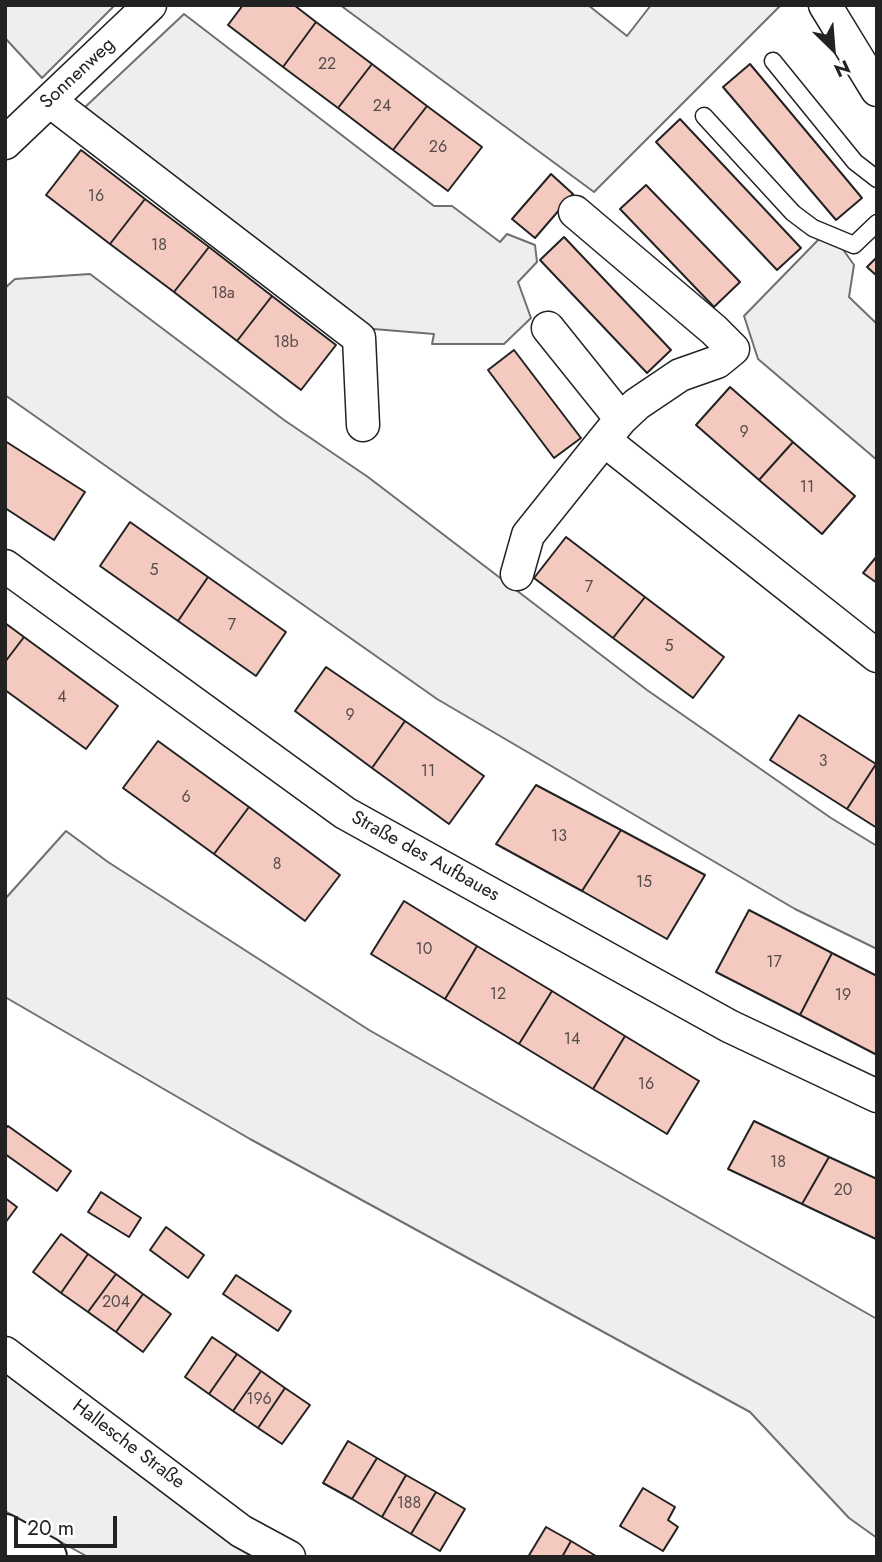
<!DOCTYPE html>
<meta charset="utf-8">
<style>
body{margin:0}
#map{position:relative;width:882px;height:1562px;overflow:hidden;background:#fff;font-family:Jost,sans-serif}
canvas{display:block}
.frame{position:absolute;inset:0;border:7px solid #222;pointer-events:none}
.north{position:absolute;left:798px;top:14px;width:70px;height:70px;-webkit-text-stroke:5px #fff;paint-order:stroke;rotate:155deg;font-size:19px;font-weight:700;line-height:28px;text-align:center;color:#222}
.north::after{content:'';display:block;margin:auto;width:24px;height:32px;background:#222;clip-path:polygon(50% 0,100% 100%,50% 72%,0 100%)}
.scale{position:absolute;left:14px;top:1516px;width:103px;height:32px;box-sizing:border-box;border:4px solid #222;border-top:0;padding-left:9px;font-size:21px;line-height:24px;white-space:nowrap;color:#222;-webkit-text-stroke:5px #fff;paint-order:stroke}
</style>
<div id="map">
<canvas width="882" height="1562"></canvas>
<div class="frame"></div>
<div class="north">N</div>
<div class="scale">20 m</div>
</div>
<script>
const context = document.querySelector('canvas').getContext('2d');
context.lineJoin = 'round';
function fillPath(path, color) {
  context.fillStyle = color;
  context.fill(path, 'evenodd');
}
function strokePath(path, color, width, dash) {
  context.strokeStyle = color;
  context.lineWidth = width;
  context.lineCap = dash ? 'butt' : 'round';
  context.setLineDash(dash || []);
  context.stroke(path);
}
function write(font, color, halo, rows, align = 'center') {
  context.font = font + ' Jost,sans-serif';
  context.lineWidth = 5;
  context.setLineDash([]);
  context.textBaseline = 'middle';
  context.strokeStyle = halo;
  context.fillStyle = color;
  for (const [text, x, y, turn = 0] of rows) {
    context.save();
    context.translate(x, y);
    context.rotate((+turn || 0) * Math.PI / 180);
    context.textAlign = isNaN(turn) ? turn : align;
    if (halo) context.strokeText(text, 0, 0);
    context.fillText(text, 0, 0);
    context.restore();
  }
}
const green = new Path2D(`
 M5,5H115L42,78L5,38Z
 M340,5H588L627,36L651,5H781L594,192Z
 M184,14L434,206H452L500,242L507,234L535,245L537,262L518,282L531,318L504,344H432L434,334L361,328L83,109Z
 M820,238L842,248L854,265L849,297L877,324V460L758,359L744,316Z
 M90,274L284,420L368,477L647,690L831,818L877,846V949L795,909L437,699L5,395V288L15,279Z
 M66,831L108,862L369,1030L877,1319V1538L849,1518L750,1412L250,1139L5,997V899Z
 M5,1373L232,1545L253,1557H88L5,1511Z`);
fillPath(green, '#eee');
strokePath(green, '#6f6f6f', 2);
const building = new Path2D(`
 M243,5H294L316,22L283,67L228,25Z
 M316,22L372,64L338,108L283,67Z
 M372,64L427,106L393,150L338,108Z
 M750,64L862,198L836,220L723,87Z
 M427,106L482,147L448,191L393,150Z
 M680,119L801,248L777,270L656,142Z
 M81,150L145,199L110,244L46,195Z
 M551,174L573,194L535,238L512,219Z
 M646,185L740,282L714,307L620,209Z
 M145,199L209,247L174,292L110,244Z
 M564,237L671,350L647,373L540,260Z
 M209,247L272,296L237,341L174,292Z
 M877,257V276L867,267Z
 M272,296L336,345L301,390L237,341Z
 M514,350L581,438L554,458L488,370Z
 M730,387L793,442L759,480L696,425Z
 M5,441L85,492L54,540L5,508Z
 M793,442L855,496L822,534L759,480Z
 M130,522L208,577L178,621L100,566Z
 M566,537L645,597L613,638L534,578Z
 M877,556V583L863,573Z
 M208,577L286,632L256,676L178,621Z
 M645,597L724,657L693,698L613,638Z
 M5,623L24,637L5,662Z
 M24,637L118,706L86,749L5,690V662Z
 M326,667L405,721L372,768L295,711Z
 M799,715L876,764L847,809L770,760Z
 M405,721L484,776L449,824L372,768Z
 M158,741L249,807L214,854L123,788Z
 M876,764H877V828L847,809Z
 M536,785L621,830L582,891L496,844Z
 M249,807L340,875L305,921L214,854Z
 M621,830L705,875L667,939L582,891Z
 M404,901L477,946L445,999L371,954Z
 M749,910L832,953L800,1015L716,972Z
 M477,946L552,991L519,1044L445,999Z
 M832,953L877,976V1055L800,1015Z
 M552,991L625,1036L593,1089L519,1044Z
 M625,1036L699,1081L667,1134L593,1089Z
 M754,1121L829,1157L802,1204L728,1169Z
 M8,1126L71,1171L57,1191L5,1154V1129Z
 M829,1157L877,1179L876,1239L802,1204Z
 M101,1192L141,1218L129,1237L88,1212Z
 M5,1198L17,1207L5,1223Z
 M166,1227L204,1255L188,1278L150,1250Z
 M61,1234L88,1254L61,1293L33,1272Z
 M88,1254L116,1274L88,1312L61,1293Z
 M116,1274L143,1294L116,1332L88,1312Z
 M236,1275L291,1311L278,1331L223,1294Z
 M143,1294L171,1314L143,1352L116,1332Z
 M212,1337L237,1354L209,1394L185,1377Z
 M237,1354L261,1371L233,1411L209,1394Z
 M261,1371L285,1388L258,1428L233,1411Z
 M285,1388L310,1405L282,1444L258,1428Z
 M348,1441L377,1458L352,1499L323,1483Z
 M377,1458L406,1475L382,1517L352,1499Z
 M406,1475L436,1492L411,1534L382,1517Z
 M643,1488L675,1507L668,1520L678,1527L663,1551L620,1526Z
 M436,1492L465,1509L440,1551L411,1534Z
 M546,1527L571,1541L562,1557H528Z
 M571,1541L596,1556V1557H562Z`);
fillPath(building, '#f3c9c0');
strokePath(building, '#222', 2);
const service = new Path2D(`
 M773,61L855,162L877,179
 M704,116L793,213L813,228L854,245L877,223`);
const minor = new Path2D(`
 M825,5L877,90
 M50,101L359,338L363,425
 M5,143L150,5
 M575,212L714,330L733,349L717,362L680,375L637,404L621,419
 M548,328L621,419L604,440L877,656
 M5,566L345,813L729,1026L877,1096
 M517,574L528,535L604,440
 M5,1353L241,1531L289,1557`);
const secondary = new Path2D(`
 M5,1534L47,1557`);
strokePath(service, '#222', 19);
strokePath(minor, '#222', 35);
strokePath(secondary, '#222', 42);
strokePath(service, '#fff', 16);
strokePath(minor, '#fff', 32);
strokePath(secondary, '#fff', 38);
write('16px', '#564c4a', null, [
 ["22",327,65],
 ["24",382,107],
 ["26",438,148],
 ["16",96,197],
 ["18",159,246],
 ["18a",223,294],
 ["18b",286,343],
 ["9",744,433],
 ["11",807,488],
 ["5",154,571],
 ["7",589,588],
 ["7",232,626],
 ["5",669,647],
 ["4",62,698],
 ["9",350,716],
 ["3",823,762],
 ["11",428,772],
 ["6",186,798],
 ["13",559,837],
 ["8",277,865],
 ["15",644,883],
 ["10",424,950],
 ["17",774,963],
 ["12",498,995],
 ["19",843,996],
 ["14",572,1040],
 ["16",646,1085],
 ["18",778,1163],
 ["20",843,1191],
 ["204",116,1303],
 ["196",259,1400],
 ["188",409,1504]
]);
write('19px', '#222', '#fff', [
 ["Sonnenweg",78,74,-43],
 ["Straße des Aufbaues",425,857,29],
 ["Hallesche Straße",128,1445,37]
]);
</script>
